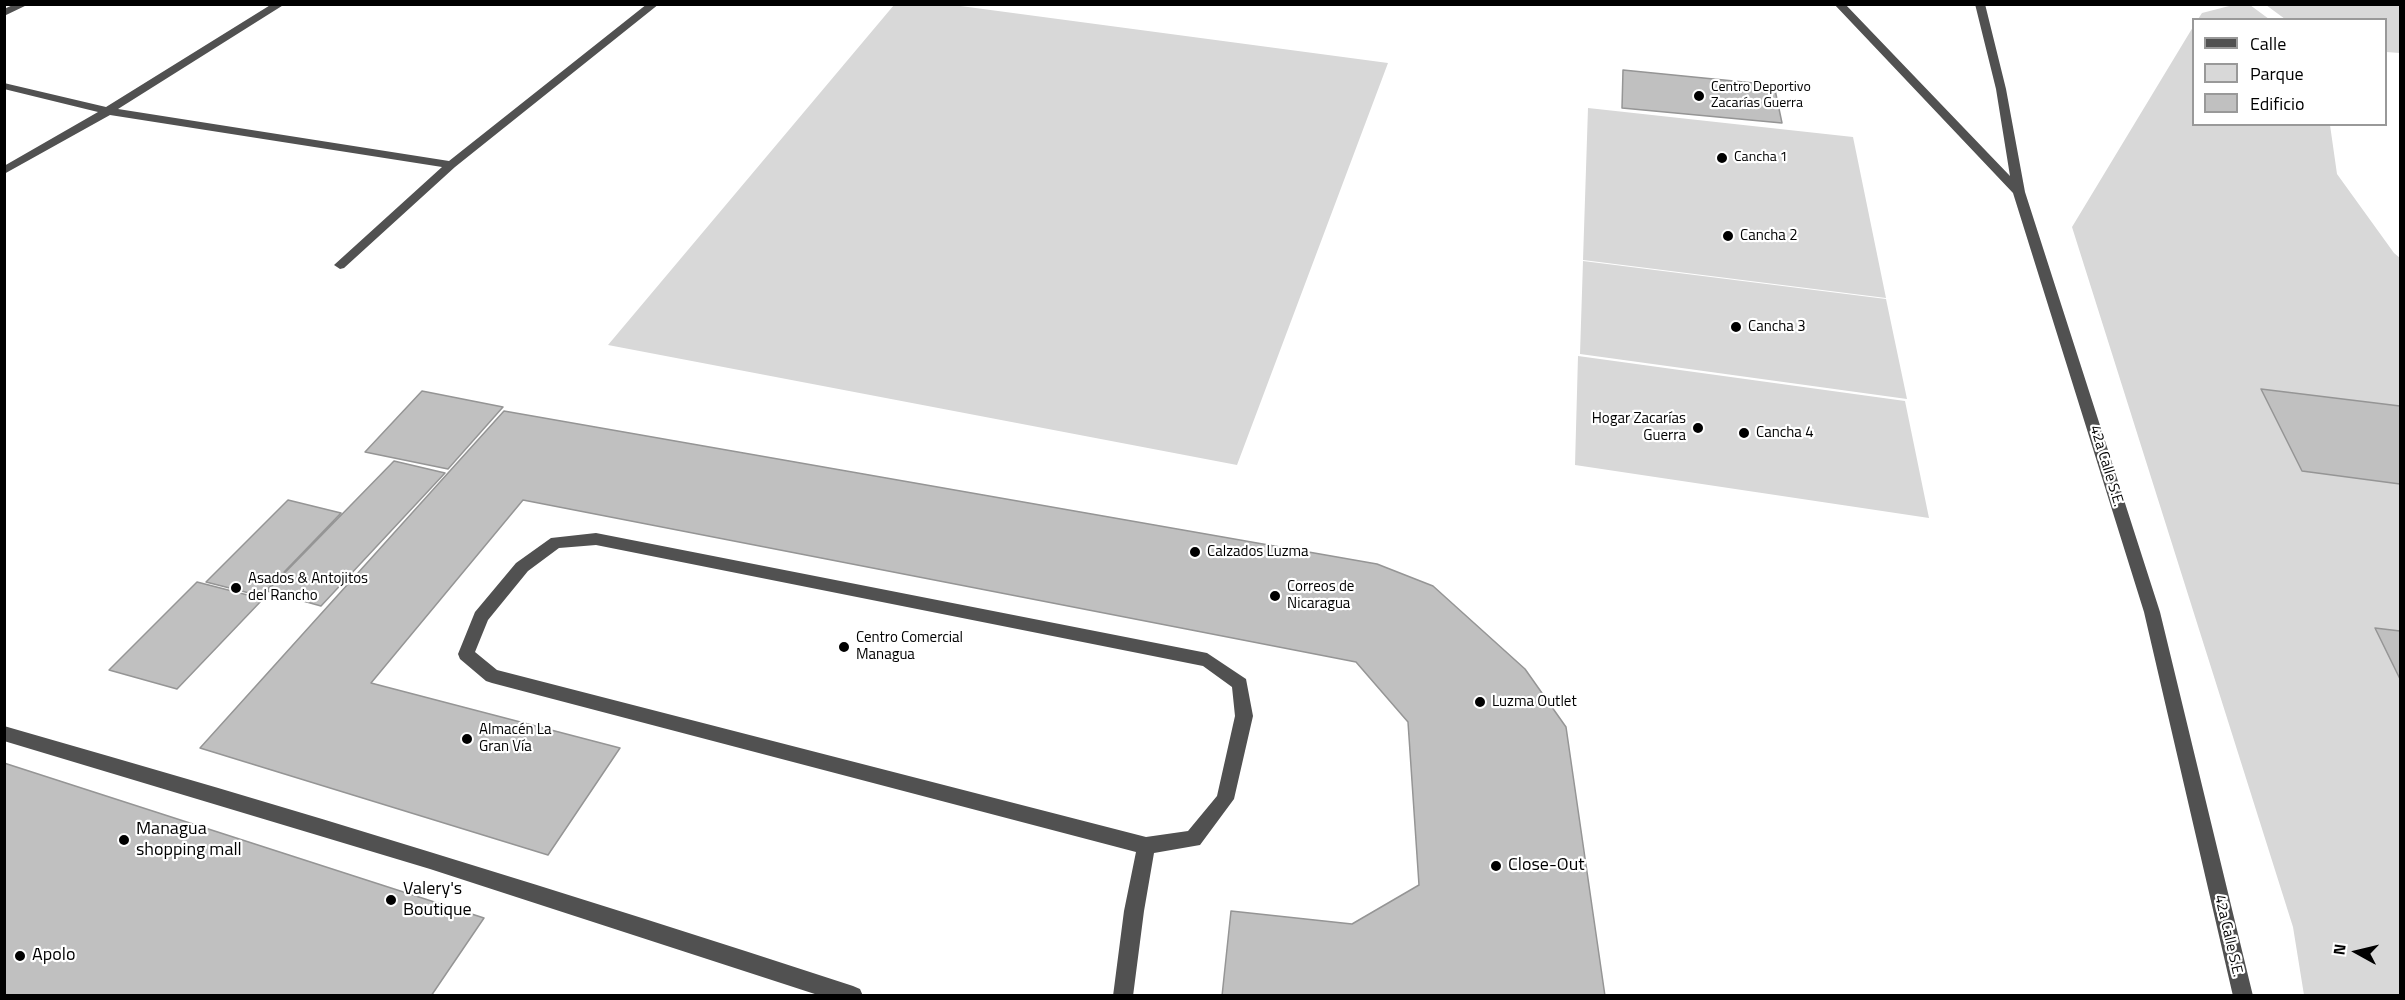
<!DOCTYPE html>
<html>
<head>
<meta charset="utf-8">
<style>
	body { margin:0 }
	#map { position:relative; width:2405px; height:1000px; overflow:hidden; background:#fff; font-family:"Titillium Web",sans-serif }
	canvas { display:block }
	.frame { position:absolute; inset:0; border:6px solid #000; pointer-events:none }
	.legend { position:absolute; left:2192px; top:18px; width:195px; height:108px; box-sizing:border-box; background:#fff; border:2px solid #999; margin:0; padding:8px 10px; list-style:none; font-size:18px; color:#000 }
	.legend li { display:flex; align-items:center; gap:12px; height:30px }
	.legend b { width:30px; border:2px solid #999 }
	.north { position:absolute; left:2327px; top:922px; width:60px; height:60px; -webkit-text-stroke:4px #fff; paint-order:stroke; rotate:278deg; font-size:16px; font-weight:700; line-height:24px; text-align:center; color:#000 }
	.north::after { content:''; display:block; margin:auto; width:21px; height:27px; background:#000; clip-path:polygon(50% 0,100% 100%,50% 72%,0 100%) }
</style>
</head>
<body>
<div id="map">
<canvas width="2405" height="1000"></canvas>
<div class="frame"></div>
<ul class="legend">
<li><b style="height:8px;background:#515151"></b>Calle</li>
<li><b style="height:16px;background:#d8d8d8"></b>Parque</li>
<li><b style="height:16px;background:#c0c0c0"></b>Edificio</li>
</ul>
<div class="north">N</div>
</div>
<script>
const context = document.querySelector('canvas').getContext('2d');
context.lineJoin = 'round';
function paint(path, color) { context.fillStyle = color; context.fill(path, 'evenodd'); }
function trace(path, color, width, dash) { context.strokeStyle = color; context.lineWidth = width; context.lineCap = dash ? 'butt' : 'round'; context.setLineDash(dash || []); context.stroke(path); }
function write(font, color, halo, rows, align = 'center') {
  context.font = font + ' "Titillium Web",sans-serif'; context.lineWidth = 4.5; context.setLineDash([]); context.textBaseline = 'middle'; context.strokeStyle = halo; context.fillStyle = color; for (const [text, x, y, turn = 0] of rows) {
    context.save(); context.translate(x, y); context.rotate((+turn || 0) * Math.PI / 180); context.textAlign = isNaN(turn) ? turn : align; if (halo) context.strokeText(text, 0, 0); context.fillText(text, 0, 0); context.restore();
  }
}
const green = new Path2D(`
	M2237 4 2250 5 2269 19H2198L2202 13Z
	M894 5H953L1388 63 1237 465 608 345Z
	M2266 5H2400V53L2386 52V20L2285 19Z
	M2193 27 2194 124 2330 125 2337 174 2394 253 2400 258V995H2304L2293 927 2072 227Z
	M1588 108 1853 137 1886 298 1583 260Z
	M1583 261 1886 299 1907 399 1580 354Z
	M1578 356 1905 401 1929 518 1575 465Z`);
const building = new Path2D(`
	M1623 70 1774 85 1782 123 1622 108Z
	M2261 389 2400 406V484L2302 471Z
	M422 391 503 407 448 469 365 452Z
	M504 411 1377 564 1433 586 1525 669 1566 727 1605 996H1222L1231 911 1352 924 1419 885 1408 722 1356 662 523 500 371 683 620 748 548 855 200 748Z
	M394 461 445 473 321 606 267 591Z
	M288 500 341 513 261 596 206 582Z
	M197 582 263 599 177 689 109 670Z
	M2375 628 2400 631V679Z
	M4 763 484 918 431 996H4Z`);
const minor = new Path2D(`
	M15 4H29L4 16V9Z
	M272 4H285L118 109 449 161 647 4H659L455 167 344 268 340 269 334 265 442 167 110 115 4 174V166L98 112 4 89V83L106 107Z
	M1834 4H1845L2010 176 1996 89 1975 4H1985L2006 89 2025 192 2160 612 2253 996H2233L2144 612 2013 193Z
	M596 533 1207 653 1246 679 1253 716 1234 799 1200 845 1154 853 1144 911 1133 996H1113L1124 911 1136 852 492 683 486 681 460 659 458 654 475 612 516 563 551 538ZM596 545 1203 666 1232 687 1235 716 1217 796 1188 831 1146 837 497 670 475 652 488 620 528 571 559 548Z
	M4 726C289 807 572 894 853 986L860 989 863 996H821L430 869 4 741Z`);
const markers = [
	[1699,96,6,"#000"],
	[1722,158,6,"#000"],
	[1728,236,6,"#000"],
	[1736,327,6,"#000"],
	[1698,428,6,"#000"],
	[1744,433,6,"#000"],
	[1195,552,6,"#000"],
	[236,588,6,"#000"],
	[1275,596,6,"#000"],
	[844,647,6,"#000"],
	[1480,702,6,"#000"],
	[467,739,6,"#000"],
	[124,840,6,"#000"],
	[1496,866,6,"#000"],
	[391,900,6,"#000"],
	[20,956,6,"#000"]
];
const farPoinames = [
	["Centro Deportivo",1711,88],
	["Zacarías Guerra",1711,104],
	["Cancha 1",1734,158]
];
const poiNames = [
	["Cancha 2",1740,236],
	["Cancha 3",1748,327],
	["Hogar Zacarías",1686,419,"right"],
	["Guerra",1686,436,"right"],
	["Cancha 4",1756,433],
	["Calzados Luzma",1207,552],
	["Asados & Antojitos",248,579],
	["del Rancho",248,596],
	["Correos de",1287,587],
	["Nicaragua",1287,604],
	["Centro Comercial",856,638],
	["Managua",856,655],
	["Luzma Outlet",1492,702],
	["Almacén La",479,730],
	["Gran Vía",479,747]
];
const streetNames = [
	["42a Calle S.E.",2106,466,73],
	["42a Calle S.E.",2228,936,77]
];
const nearPoinames = [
	["Managua",136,830],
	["shopping mall",136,851],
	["Close-Out",1508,866],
	["Valery's",403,890],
	["Boutique",403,911],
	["Apolo",32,956]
];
paint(green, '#d8d8d8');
paint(building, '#c0c0c0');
trace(building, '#959595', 1.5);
paint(minor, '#515151');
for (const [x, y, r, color] of markers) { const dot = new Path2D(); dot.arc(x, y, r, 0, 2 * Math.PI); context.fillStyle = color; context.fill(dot); trace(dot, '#fff', 2); }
write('14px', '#000', '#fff', farPoinames, 'left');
write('15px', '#000', '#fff', poiNames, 'left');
write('15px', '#000', '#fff', streetNames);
write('18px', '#000', '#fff', nearPoinames, 'left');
</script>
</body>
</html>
